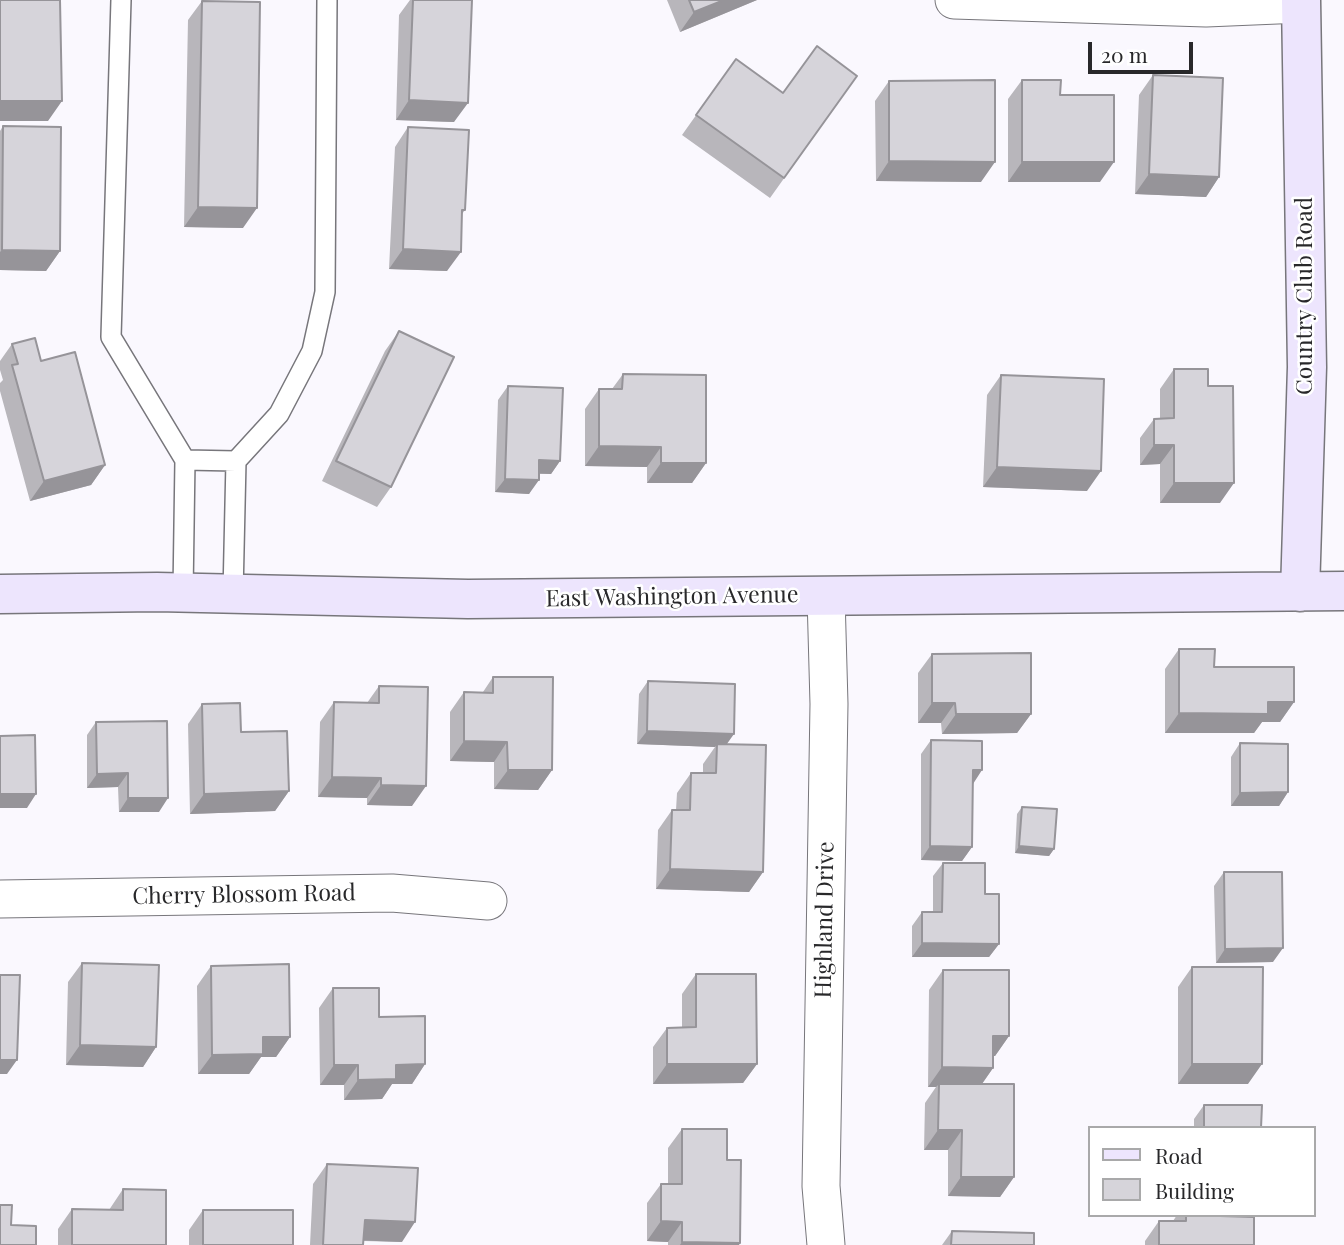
<!DOCTYPE html>
<html>
<head>
<meta charset="utf-8">
<style>
	body { margin:0 }
	#map { position:relative; width:1344px; height:1245px; overflow:hidden; background:#faf8fe; font-family:"Playfair Display",serif }
	canvas { display:block }
	.legend { position:absolute; left:1088px; top:1126px; width:228px; height:91px; box-sizing:border-box; background:#fff; border:2px solid #a9a9aa; margin:0; padding:9px 12px; list-style:none; font-size:21px; color:#28282a }
	.legend li { display:flex; align-items:center; gap:14px; height:35px }
	.legend b { width:35px; border:2px solid #a9a9aa }
	.scale { position:absolute; left:1088px; top:42px; width:105px; height:32px; box-sizing:border-box; border:4px solid #28282a; border-top:0; padding-left:9px; font-size:21px; line-height:24px; white-space:nowrap; color:#28282a; -webkit-text-stroke:5px #fff; paint-order:stroke }
</style>
</head>
<body>
<div id="map">
<canvas width="1344" height="1245"></canvas>
<ul class="legend">
<li><b style="height:9px;background:#ede5fd"></b>Road</li>
<li><b style="height:19px;background:#d6d4da"></b>Building</li>
</ul>
<div class="scale">20 m</div>
</div>
<script>
const context = document.querySelector('canvas').getContext('2d');
context.lineJoin = 'round';
function trace(path, color, width, dash) { context.strokeStyle = color; context.lineWidth = width; context.lineCap = dash ? 'butt' : 'round'; context.setLineDash(dash || []); context.stroke(path); }
function paint(path, color) { context.fillStyle = color; context.fill(path, 'evenodd'); }
function write(font, color, halo, rows, align = 'center') {
  context.font = font + ' "Playfair Display",serif'; context.lineWidth = 5; context.setLineDash([]); context.textBaseline = 'middle'; context.strokeStyle = halo; context.fillStyle = color; for (const [text, x, y, turn = 0] of rows) {
    context.save(); context.translate(x, y); context.rotate((+turn || 0) * Math.PI / 180); context.textAlign = isNaN(turn) ? turn : align; if (halo) context.strokeText(text, 0, 0); context.fillText(text, 0, 0); context.restore();
  }
}
const lane = new Path2D(`
	M121 0 111 337 185 460 183 592
	M185 460 236 461
	M233 594 236 461 279 414 312 351 325 292 327 0`);
const street = new Path2D(`
	M954 0 1206 8 1301 4
	M0 899 392 893 488 901
	M826 1245 821 1186 829 704 826 596`);
const secondary = new Path2D(`
	M1300 592 1307 367 1301 0
	M0 594 157 592 468 599 1344 591`);
const wall = new Path2D(`
	M410 0H472L454 122 396 120 399 15Z
	M667 0H757L680 32Z
	M202 1 243 228 184 227 188 20Z
	M736 59 783 93 857 76 770 198 682 135Z
	M1153 75 1219 177 1206 197 1135 194 1139 95Z
	M1022 80 1060 95 1100 182H1008V99Z
	M889 81 981 182 876 181 875 101Z
	M3 126 60 251 46 271 0 270V131Z
	M408 127 465 210 462 214 447 271 389 269 395 147Z
	M399 331 391 487 377 507 322 481 385 351Z
	M12 344 41 361 105 465 91 485 30 501 0 391V383L3 380 0 370V361Z
	M1174 369 1208 386 1220 503H1160V464L1140 465V438L1154 419H1160V389Z
	M623 374 706 463 692 483H647V467L585 466V409L599 389H612Z
	M1001 375 1087 491 983 487 987 395Z
	M508 386 560 461 551 474H539L529 494 495 492 498 400Z
	M1179 649 1214 667 1294 702 1280 722H1262L1254 733H1165V669Z
	M932 654 1031 714 1017 733 942 734 941 723H918V673Z
	M493 677 552 770 538 790 494 789V762L450 761V712L464 692H483Z
	M648 681 726 744 763 872 749 892 656 889 658 830 672 810H676L677 793 691 773H703V764L715 747 637 744 639 694Z
	M379 686 412 806 367 805V798L318 797 320 722 334 702 367 703Z
	M202 704 289 791 275 811 190 814 188 724Z
	M96 722 159 812H119L118 787 87 788V735Z
	M931 740 972 784V847L962 861 921 860V754Z
	M1240 743 1288 792 1279 806H1231V757Z
	M1022 807 1054 849 1049 856 1015 853 1017 814Z
	M943 863 985 894 999 944 989 957H912V926L922 912H933V876Z
	M1224 872 1273 962 1216 963 1214 886Z
	M82 963 156 1047 143 1067 66 1065 68 982Z
	M211 966 290 1037 276 1057H261L249 1074H198L197 986Z
	M1192 967 1248 1084H1178V987Z
	M943 970 1009 1036 995 1056H993V1068L982 1084 1014 1177 1000 1197 948 1196V1150H924L925 1103 936 1087H928L929 990Z
	M696 974 757 1064 743 1083 653 1084V1047L667 1028H682V994Z
	M333 988 379 1017 425 1064 412 1084H392L382 1099 344 1100V1085H320L319 1008Z
	M1204 1105 1261 1128H1194V1119Z
	M682 1129 727 1160 739 1245H668V1242L647 1241V1203L661 1184H668V1148Z
	M327 1164 402 1242 364 1241 363 1245H310L313 1184Z
	M123 1189 166 1245H58V1229L72 1209 109 1210Z
	M203 1210 293 1245H189V1230Z
	M1177 1215H1225V1217L1254 1245H1145V1241L1159 1221H1173Z
	M952 1231 1034 1245H942Z`);
const shadedWall = new Path2D(`
	M724 0H757L680 32 694 12Z
	M409 100 468 103 454 122 396 120Z
	M0 101H62L48 121H0Z
	M889 161 995 162 981 182 876 181Z
	M1022 162H1114L1100 182H1008Z
	M1149 174 1219 177 1206 197 1135 194Z
	M198 207 257 208 243 228 184 227Z
	M403 249 461 252 447 271 389 269Z
	M2 250 60 251 46 271 0 270V252Z
	M1154 445H1174L1160 464 1140 465Z
	M599 446 661 447 647 467 585 466Z
	M539 460 560 461 551 474 529 473Z
	M661 463H706L692 483H647Z
	M105 465 91 485 30 501 44 481Z
	M997 467 1101 471 1087 491 983 487Z
	M505 479 539 480 529 494 495 492Z
	M1174 483H1234L1220 503H1160Z
	M1268 702H1294L1280 722H1262L1254 733H1165L1179 713Z
	M932 703H955L941 723H918Z
	M956 714H1031L1017 733 942 734Z
	M647 731 734 734 724 748 717 744 715 747 637 744Z
	M464 741 507 742 494 762 450 761Z
	M508 770H552L538 790 494 789Z
	M973 770H982L973 784Z
	M128 773 118 787 87 788 97 774Z
	M332 777 381 778 367 798 318 797Z
	M381 785 426 786 412 806 367 805Z
	M289 791 275 811 190 814 204 794Z
	M1288 792 1279 806H1231L1240 793Z
	M0 794H36L27 808H0Z
	M128 798H168L159 812H119Z
	M930 846 972 847 962 861 921 860Z
	M1019 846 1054 849 1049 856 1015 853Z
	M670 869 763 872 749 892 656 889Z
	M922 943 999 944 989 957H912Z
	M1283 948 1273 962 1216 963 1225 949Z
	M993 1036H1009L995 1056H979Z
	M263 1037H290L276 1057H261L249 1074H198L212 1055Z
	M80 1045 156 1047 143 1067 66 1065Z
	M0 1060H17L7 1074H0Z
	M425 1064 412 1084H392L382 1099 344 1100 358 1080 396 1065Z
	M667 1064H757L743 1083 653 1084Z
	M1192 1064H1262L1248 1084H1178Z
	M334 1065H358L344 1085H320Z
	M942 1067 993 1068 979 1088 939 1084 936 1087H928Z
	M938 1130H962L948 1150H924Z
	M961 1177H1014L1000 1197 948 1196Z
	M365 1220 415 1222 402 1242 351 1240Z
	M661 1221 682 1222 668 1242 647 1241Z
	M682 1242 740 1243 739 1245H680Z`);
const building = new Path2D(`
	M0 0H60L62 101H0Z
	M413 0H472L468 103 409 100Z
	M689 0H724L694 12Z
	M202 1 260 2 257 208 198 207Z
	M817 46 857 76 784 178 696 115 736 59 783 93Z
	M1153 75 1223 78 1219 177 1149 174Z
	M995 80V162L889 161V81Z
	M1022 80H1061L1060 95H1114V162H1022Z
	M3 126 61 127 60 251 2 250Z
	M408 127 469 130 465 210H462L461 252 403 249Z
	M399 331 454 357 391 487 336 461Z
	M35 338 41 361 75 352 105 465 44 481 12 365 18 364 12 344Z
	M1174 369H1208V386H1233L1234 483H1174V445H1154V419L1174 418Z
	M623 374 706 375V463H661V447L599 446V389H622Z
	M1001 375 1104 379 1101 471 997 467Z
	M508 386 563 388 560 461 539 460V480L505 479Z
	M1179 649H1215L1214 667H1294V702H1268V714L1179 713Z
	M1031 653V714H956L955 703H932V654Z
	M493 677H553L552 770H508L507 742 464 741V692L493 693Z
	M648 681 735 684 734 734 647 731Z
	M379 686 428 687 426 786 381 785V778L332 777 334 702 379 703Z
	M240 703 241 732 287 731 289 791 204 794 202 704Z
	M167 721 168 798H128V773L97 774 96 722Z
	M35 735 36 794H0V736Z
	M931 740 982 741V770H973L972 847 930 846Z
	M1240 743 1288 744V792L1240 793Z
	M717 744 766 745 763 872 670 869 672 810H690L691 773H716Z
	M1022 807 1057 809 1054 849 1019 846Z
	M943 863H985V894H999V944L922 943V912H942Z
	M1224 872H1282L1283 948 1225 949Z
	M82 963 159 965 156 1047 80 1045Z
	M289 964 290 1037H263V1054L212 1055 211 966Z
	M1192 967H1263L1262 1064H1192Z
	M943 970H1009V1036H993V1068L942 1067Z
	M696 974H756L757 1064H667V1028L696 1027Z
	M0 975H20L17 1060H0Z
	M333 988H379V1017L425 1016V1064L396 1065V1079L358 1080V1065H334Z
	M939 1084H1014V1177H961L962 1130H938Z
	M1204 1105H1262L1261 1128H1204Z
	M682 1129H727V1160H741L740 1243 682 1242V1222L661 1221V1184H682Z
	M327 1164 418 1168 415 1222 365 1220 363 1245H323Z
	M123 1189 166 1190V1245H72V1209L123 1210Z
	M0 1205H12L11 1225 36 1226V1245H0Z
	M203 1210H293V1245H203Z
	M1186 1215 1254 1217V1245H1159V1221H1186Z
	M952 1231 1034 1233V1245H951Z`);
const streetNames = [
	["Country Club Road",1305,296,-90],
	["East Washington Avenue",672,597,-1],
	["Cherry Blossom Road",244,895,-1],
	["Highland Drive",825,920,-89]
];
trace(lane, '#77767b', 22);
trace(street, '#77767b', 39);
trace(secondary, '#77767b', 41);
trace(lane, '#fff', 19);
trace(street, '#fff', 37);
trace(secondary, '#ede5fd', 38);
paint(wall, '#b8b6bb');
paint(shadedWall, '#969499');
paint(building, '#d6d4da');
trace(building, '#969499', 2);
write('23px', '#28282a', '#fff', streetNames);
</script>
</body>
</html>
